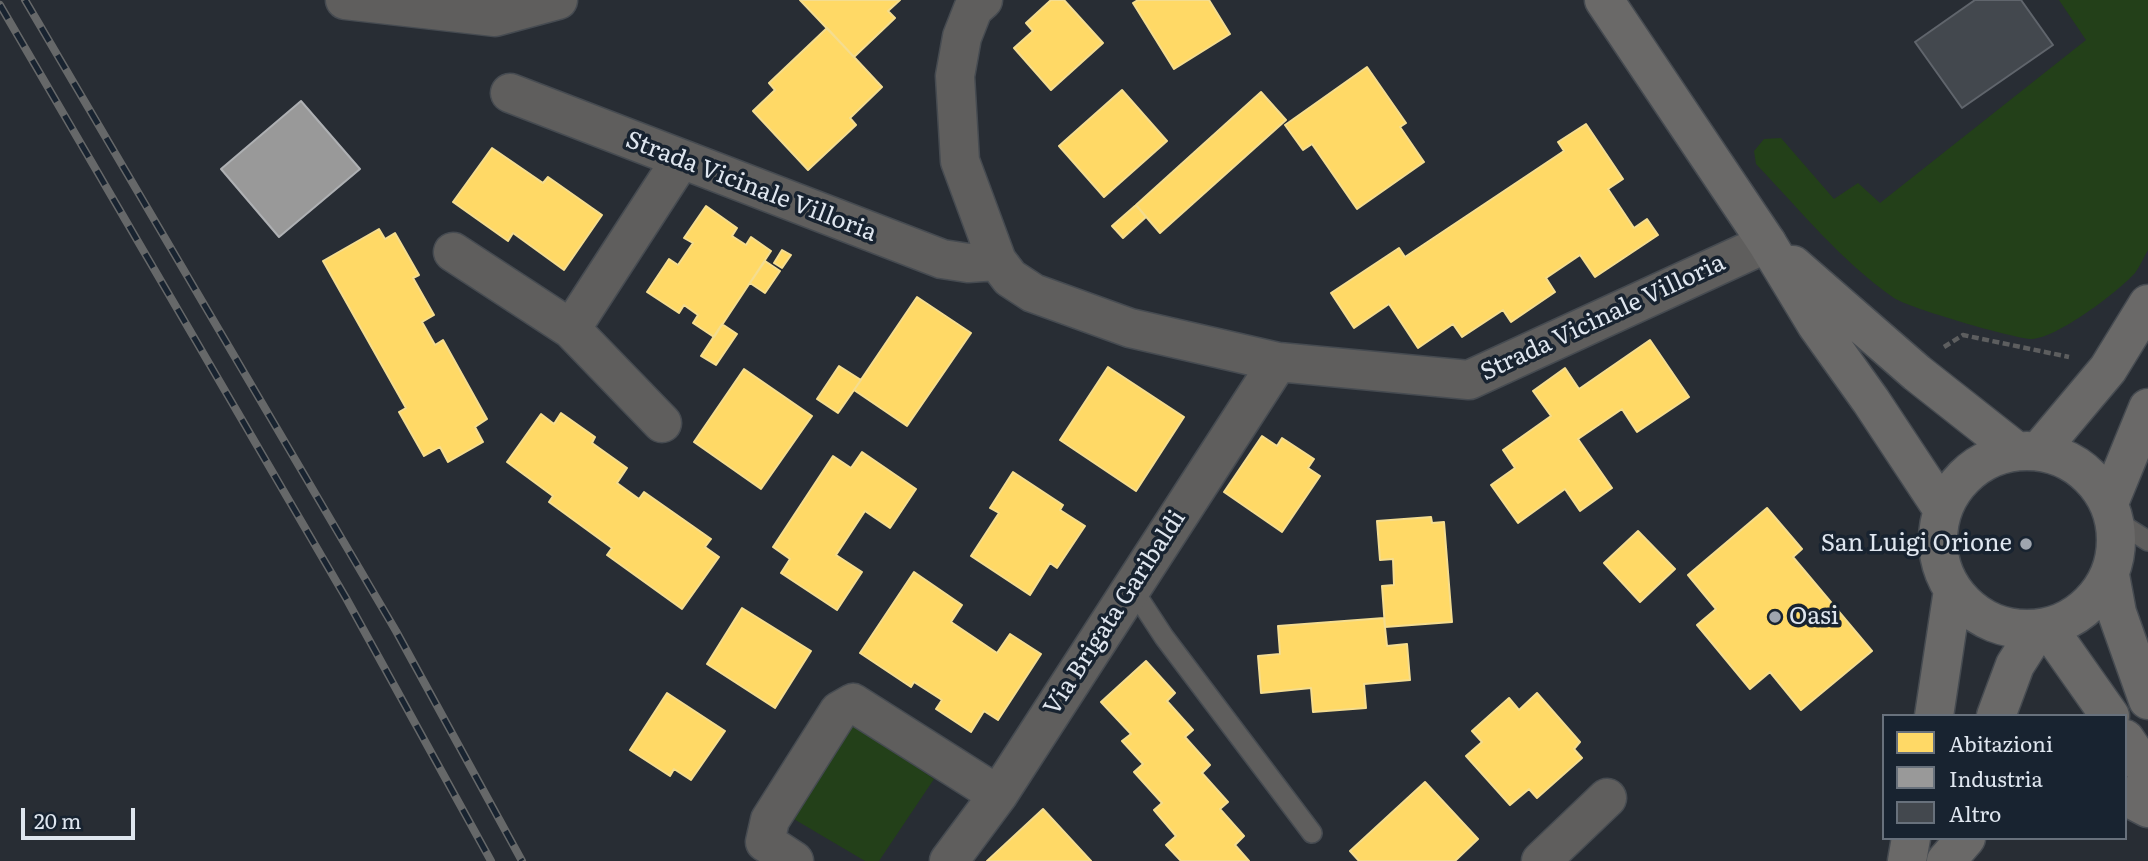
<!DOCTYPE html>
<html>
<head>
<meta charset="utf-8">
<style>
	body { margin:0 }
	#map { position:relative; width:2148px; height:861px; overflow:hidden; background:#282d34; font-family:Literata,serif }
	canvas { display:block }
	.legend { position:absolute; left:1882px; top:714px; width:245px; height:126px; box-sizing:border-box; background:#182330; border:2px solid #68717c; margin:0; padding:9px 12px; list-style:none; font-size:21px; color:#dfe6ef }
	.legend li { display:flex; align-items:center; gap:14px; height:35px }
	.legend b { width:35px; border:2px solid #68717c }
	.scale { position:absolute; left:21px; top:808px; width:114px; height:32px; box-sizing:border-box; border:4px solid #dfe6ef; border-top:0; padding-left:9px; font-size:21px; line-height:24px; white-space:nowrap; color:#dfe6ef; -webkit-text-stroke:5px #182330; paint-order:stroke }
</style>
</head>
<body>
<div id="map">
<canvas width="2148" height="861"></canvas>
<ul class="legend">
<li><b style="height:19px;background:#ffd966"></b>Abitazioni</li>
<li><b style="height:19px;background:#999"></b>Industria</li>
<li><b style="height:19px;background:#43484e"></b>Altro</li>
</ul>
<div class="scale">20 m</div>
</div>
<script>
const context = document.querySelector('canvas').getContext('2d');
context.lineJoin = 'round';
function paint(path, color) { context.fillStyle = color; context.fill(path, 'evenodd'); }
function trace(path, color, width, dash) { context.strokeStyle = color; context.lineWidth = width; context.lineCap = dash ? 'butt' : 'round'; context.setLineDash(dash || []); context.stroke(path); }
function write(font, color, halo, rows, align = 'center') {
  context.font = font + ' Literata,serif'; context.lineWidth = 7; context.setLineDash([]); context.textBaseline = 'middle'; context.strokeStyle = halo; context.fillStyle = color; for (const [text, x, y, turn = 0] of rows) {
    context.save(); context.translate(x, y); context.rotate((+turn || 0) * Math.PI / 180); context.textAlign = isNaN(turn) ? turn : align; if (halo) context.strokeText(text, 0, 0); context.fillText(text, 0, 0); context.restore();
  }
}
const green = new Path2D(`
	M2059 0H2148V250C2144 257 2140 266 2135 273 2118 292 2057 338 2032 339 2015 339 1909 308 1894 298 1842 262 1799 209 1756 164L1754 151 1764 139 1781 138 1834 199 1858 183 1880 203 2086 40Z
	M845 719 934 779 879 861H865L787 815Z`);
const homes = new Path2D(`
	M800 0H900L888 11 895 18 854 57Z
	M1051 0H1064L1103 43 1051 90 1014 48 1033 31 1026 23Z
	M1138 0H1209L1230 34 1174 69 1133 3Z
	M827 28 882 87 850 118 856 125 808 170 753 111 775 90 769 83Z
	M1367 67 1406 123 1400 127 1424 162 1357 209 1312 144 1303 150 1285 125Z
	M1122 90 1167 141 1104 197 1059 146Z
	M1261 92 1286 120 1160 233 1136 205Z
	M1586 124 1623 179 1608 189 1634 228 1647 219 1658 235 1595 277 1580 255 1546 278 1555 292 1511 322 1503 310 1462 337 1453 324 1418 348 1389 304 1354 328 1331 293 1399 248 1405 257 1564 151 1558 142Z
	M492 148 543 183 548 177 602 215 564 270 513 233 508 241 453 202Z
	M1136 205 1146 217 1123 238 1112 226Z
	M706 206 737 228 732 236 746 245 751 237 771 251 714 337 693 323 698 315 684 305 679 313 647 292 669 259 678 265 693 243 684 238Z
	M379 229 385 239 395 233 419 275 413 278 434 315 422 322 435 345 443 340 487 419 475 427 483 442 448 462 440 447 424 456 399 412 406 408 323 261Z
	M782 250 791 255 782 268 774 263Z
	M765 261 780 271 765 293 750 283Z
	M917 297 971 333 907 426 854 390Z
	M722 324 737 334 716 365 701 356Z
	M1650 340 1689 397 1637 432 1622 409 1578 439 1612 488 1580 511 1565 489 1518 523 1491 485 1515 468 1503 450 1551 416 1533 391 1565 368 1579 389Z
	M839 366 861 380 838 413 817 399Z
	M1108 367 1184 417 1136 491 1060 440Z
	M744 369 812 416 761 489 694 442Z
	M561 413 595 437 592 443 627 468 617 483 639 499 644 492 711 539 705 547 719 557 682 609 607 555 612 548 549 502 553 496 507 462 541 414 554 424Z
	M1262 436 1277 446 1282 438 1314 459 1308 468 1320 476 1282 532 1224 492Z
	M862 452 916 489 890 528 865 511 836 555 862 572 837 610 781 573 790 559 773 547 833 456 851 468Z
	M1013 472 1063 505 1060 510 1085 526 1057 568 1050 563 1030 595 971 556 999 513 990 508Z
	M1767 508 1802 549 1793 557 1872 651 1801 710 1770 672 1750 689 1697 625 1716 609 1688 575Z
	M1431 517 1432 523 1444 522 1452 622 1385 627 1382 586 1394 585 1393 559 1380 560 1377 521Z
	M1638 531 1675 569 1640 602 1604 563Z
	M914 572 962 605 951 622 997 653 1010 634 1041 654 998 720 984 711 971 732 936 709 942 700 914 682 911 687 860 653Z
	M742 608 811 651 775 708 707 664Z
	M1384 618 1387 646 1407 644 1410 680 1364 684 1366 708 1313 712 1311 688 1261 693 1258 656 1280 654 1278 626Z
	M1146 661 1175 693 1167 701 1193 730 1185 737 1210 765 1202 773 1228 802 1220 809 1244 836 1235 845 1249 861H1181L1166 845 1176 836 1154 810 1162 803 1134 772 1143 764 1122 741 1131 734 1101 702Z
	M667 693 725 731 691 780 674 769 670 776 630 750Z
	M1537 693 1580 742 1574 749 1582 758 1537 798 1529 789 1510 805 1466 756 1482 742 1472 731 1509 698 1519 710Z
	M1425 782 1478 839 1455 861H1359L1350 851Z
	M1043 809 1091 861H987Z`);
const industry = new Path2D(`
	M301 101 360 169 279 237 221 169Z`);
const building = new Path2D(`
	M1975 0H2021L2053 45 1962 108 1915 42Z`);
const path = new Path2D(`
	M1944 347 1963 335 2069 357`);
const lane = new Path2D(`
	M2115 520 2148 541
	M1132 588 1164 637 1312 833`);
const street = new Path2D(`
	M345 0 495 17 558 0
	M983 0 973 9 962 37 955 76 960 161 997 261 1010 278 1033 293 1130 328 1278 362 1469 380 1767 243
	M510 93 942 259 968 263 997 261
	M453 252 571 329
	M662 423 571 329 680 161
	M794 861 765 842 770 820 839 711 853 703 998 795
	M949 861 998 795 1278 362
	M1541 861 1607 798`);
const secondary = new Path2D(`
	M1604 0 1767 243 1816 324 1871 401 1943 510
	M1793 265 1917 373 2016 451
	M1938 540a89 89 0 1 1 178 0a89 89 0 1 1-178 0Z
	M2039 451 2108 369 2148 304
	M2109 503 2148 408
	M2110 575 2117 613 2148 700
	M2048 628 2110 716
	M1934 716 1953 590
	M1996 716 2015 665 2038 629
	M2125 739 2148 773
	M2125 796 2148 808
	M1907 861 1911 838
	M1946 861 1966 838`);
const rail = new Path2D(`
	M25 0 396 631 522 861
	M0 5 346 598 491 861`);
const markers = [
	[2026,544,7,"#9fa5ae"],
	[1775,617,7,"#9fa5ae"]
];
const streetNames = [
	["Strada Vicinale Villoria",751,187,21],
	["Strada Vicinale Villoria",1603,318,-25],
	["Via Brigata Garibaldi",1115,613,-57]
];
const poiNames = [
	["San Luigi Orione",2012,544],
	["Oasi",1789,617,"left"]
];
paint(green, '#234019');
paint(homes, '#ffd966');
trace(homes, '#f5dd8f', 2);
paint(industry, '#999');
trace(industry, '#aeb0b3', 2);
paint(building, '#43484e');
trace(building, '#60656c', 2);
trace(lane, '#464b51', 22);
trace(street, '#464b51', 41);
trace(secondary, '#464b51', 41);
trace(path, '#5d5e5f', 4.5, [7, 3.5]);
trace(lane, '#5f5e5d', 19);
trace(street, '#5f5e5d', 38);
trace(secondary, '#6a6968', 38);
trace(rail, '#666869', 8);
trace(rail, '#182330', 5, [16]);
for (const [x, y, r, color] of markers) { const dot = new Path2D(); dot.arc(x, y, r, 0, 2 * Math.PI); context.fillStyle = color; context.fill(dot); trace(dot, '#182330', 2.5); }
write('24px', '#dfe6ef', '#182330', streetNames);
write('24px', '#dfe6ef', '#182330', poiNames, 'right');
</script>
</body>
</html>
